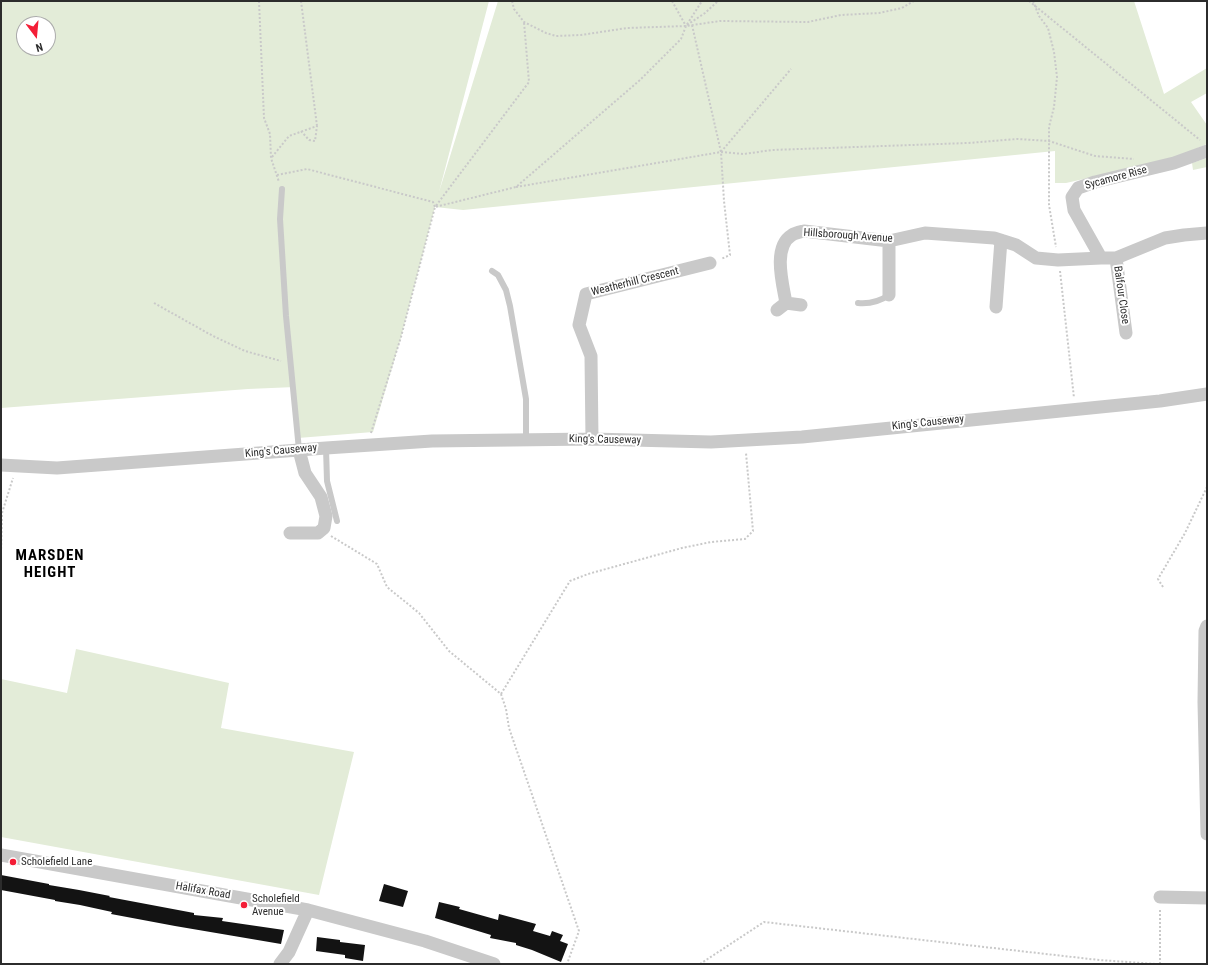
<!DOCTYPE html>
<html>
<head>
<meta charset="utf-8">
<style>
	body { margin:0 }
	#map { position:relative; width:1208px; height:965px; overflow:hidden; background:#fff; font-family:"Roboto Condensed",sans-serif }
	canvas { display:block }
	.frame { position:absolute; inset:0; border:2px solid #2c2c2c; pointer-events:none }
	.north { position:absolute; left:16px; top:16px; width:40px; height:40px; box-sizing:border-box; background:#fff; border:1px solid #ababab; border-radius:50%; rotate:164deg; font-size:11px; font-weight:700; line-height:16px; text-align:center; color:#2c2c2c }
	.north::after { content:''; display:block; margin:auto; width:14px; height:18px; background:#f41e37; clip-path:polygon(50% 0,100% 100%,50% 72%,0 100%) }
</style>
</head>
<body>
<div id="map">
<canvas width="1208" height="965"></canvas>
<div class="frame"></div>
<div class="north">N</div>
</div>
<script>
const context = document.querySelector('canvas').getContext('2d');
context.lineJoin = 'round';
function paint(path, color) { context.fillStyle = color; context.fill(path, 'evenodd'); }
function trace(path, color, width, dash) { context.strokeStyle = color; context.lineWidth = width; context.lineCap = dash ? 'butt' : 'round'; context.setLineDash(dash || []); context.stroke(path); }
function write(font, color, halo, rows, align = 'center') {
  context.font = font + ' "Roboto Condensed",sans-serif'; context.lineWidth = 4; context.setLineDash([]); context.textBaseline = 'middle'; context.strokeStyle = halo; context.fillStyle = color; for (const [text, x, y, turn = 0] of rows) {
    context.save(); context.translate(x, y); context.rotate((+turn || 0) * Math.PI / 180); context.textAlign = isNaN(turn) ? turn : align; if (halo) context.strokeText(text, 0, 0); context.fillText(text, 0, 0); context.restore();
  }
}
const green = new Path2D(`
	M1 1H489L439 192 498 1H1134L1164 94 1207 68V93L1191 102 1207 125V144L1172 159 1066 183H1055V151L463 210 435 207 400 341 373 432 298 438 295 387 248 389 1 408ZM24 24H48V48H24Z
	M1207 158V167L1193 170 1192 163Z
	M76 649 229 683 221 728 354 752 319 895 1 837V679L67 693Z`);
const building = new Path2D(`
	M1 875 49 884V885L79 890 110 896 109 897 194 913V915L223 918 222 921 284 930 281 944 175 926 111 914 112 912 80 905 55 901V900L1 890Z
	M384 884 408 891 403 907 379 901Z
	M439 902 460 907 459 909 498 920 499 914 536 924 533 931 550 936 552 931 563 935 560 941 568 944 561 962 532 950 516 945V943L490 938 491 935 435 918Z
	M317 937 340 940V942L365 945 363 961 345 958V955L316 951Z`);
const path = new Path2D(`
	M259 1 264 118 270 134 271 158 279 182
	M301 1 317 126
	M512 1 514 9 524 22 546 33 556 36 581 35 627 28 686 26 720 21 808 22 841 15 879 13 902 8 914 1
	M672 1 686 26
	M1029 1 1200 140
	M1033 1 1039 16 1048 28 1054 52 1057 77 1054 107 1049 127V205L1056 247
	M687 25 705 13 718 1
	M692 25 721 152 724 201 730 255 721 259
	M721 152 791 69
	M272 157 289 136 317 126 315 141 309 140 301 131
	M277 175 307 169 433 202 435 207 529 82 524 22
	M516 187 721 152 744 154 772 150 968 143 1017 139 1049 141 1095 156 1134 159
	M1060 271 1074 398
	M154 303 213 336 245 351 281 361
	M371 433 401 337 435 207 516 187 640 80 681 39 686 26 702 1
	M331 536 377 564 387 587 419 613 449 651 501 694 506 709 509 728 579 931 567 964
	M1 553 2 513 13 478
	M1163 587 1158 579 1185 533 1207 487
	M501 694 570 581 588 574 682 548 711 542 745 539 753 531 746 453
	M700 964 764 922 1099 960 1156 964
	M1160 964V908
	M1180 964H1207`);
const service = new Path2D(`
	M282 189 280 219 286 316 299 450
	M492 271 498 275 506 290 510 306 526 399V440
	M858 303C870 304 879 302 889 295
	M326 448 327 481 337 521`);
const minor = new Path2D(`
	M889 241V295
	M1101 258 1074 210 1072 197 1078 188 1095 182 1174 163 1207 151
	M1116 258 1126 333
	M786 303C783 285 772 247 792 235 795 233 800 232 804 231L889 241 925 233 994 238 1016 245 1036 258 1058 260 1101 258H1116L1165 238 1184 235 1207 233
	M996 307 1001 240
	M777 310 786 303 801 305
	M592 439 591 356 579 325 586 294 710 263
	M1 465 57 468 326 448 432 441 592 439 711 442 802 437 1160 401 1207 394
	M290 533H318L324 528 326 516 321 497 305 473 299 450
	M1207 626 1205 631 1204 702 1207 834
	M1 855 308 910 425 941 494 964
	M1160 897 1207 898
	M280 964 289 952 308 910`);
const markers = [
	[13,862,4,"#f41e37"],
	[244,905,4,"#f41e37"]
];
const streetNames = [
	["Sycamore Rise",1116,178,-15],
	["Hillsborough Avenue",848,236,4],
	["Weatherhill Crescent",635,282,-14],
	["Balfour Close",1121,295,82],
	["King's Causeway",928,423,-6],
	["King's Causeway",605,440,1],
	["King's Causeway",281,451,-5],
	["Halifax Road",203,891,10]
];
const poiNames = [
	["Scholefield Lane",21,862],
	["Scholefield",252,899],
	["Avenue",252,912]
];
const districtNames = [
	["MARSDEN",50,556],
	["HEIGHT",50,573]
];
paint(green, '#e3ecd8');
paint(building, '#131313');
trace(path, '#c9c9c9', 2, [2, 2]);
trace(service, '#c9c9c9', 6);
trace(minor, '#c9c9c9', 13);
for (const [x, y, r, color] of markers) { const dot = new Path2D(); dot.arc(x, y, r, 0, 2 * Math.PI); context.fillStyle = color; context.fill(dot); trace(dot, '#fff', 1.5); }
write('11px', '#2c2c2c', '#fff', streetNames);
write('11px', '#2c2c2c', '#fff', poiNames, 'left');
context.letterSpacing = '1px';
write('bold 15px', '#000', '#fff', districtNames);
context.letterSpacing = '0px';
</script>
</body>
</html>
